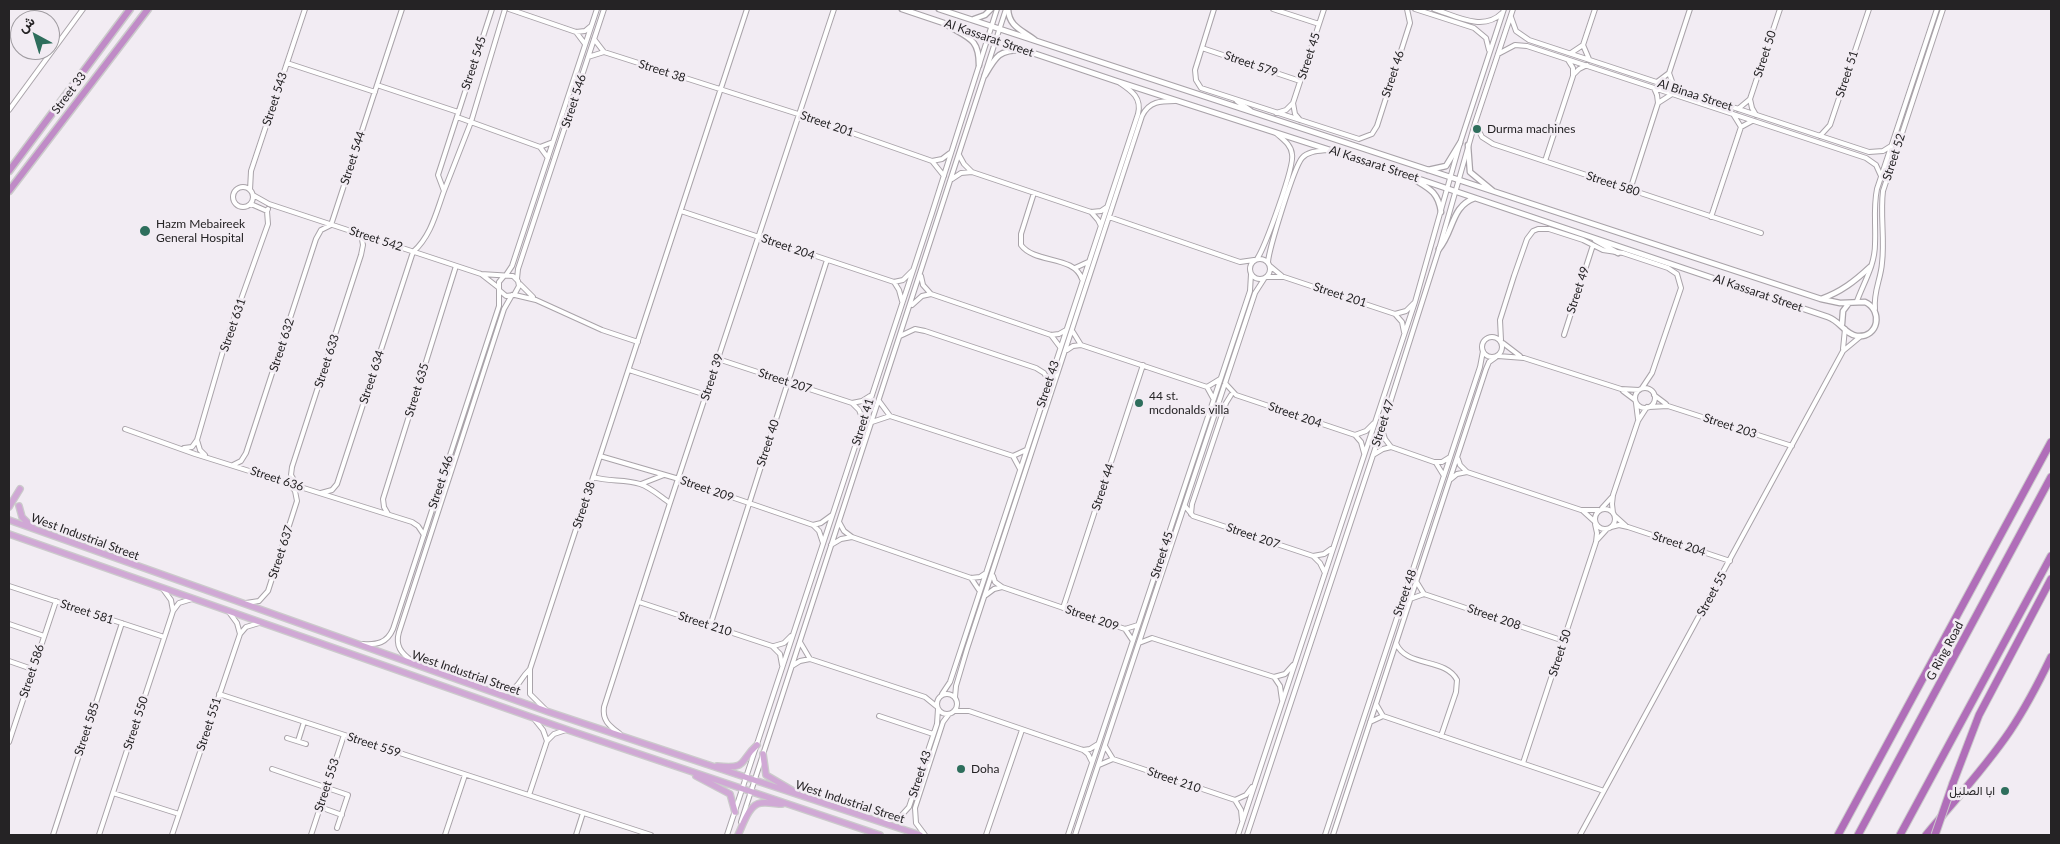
<!DOCTYPE html>
<html>
<head>
<meta charset="utf-8">
<style>
	body { margin:0 }
	#map { position:relative; width:2060px; height:844px; overflow:hidden; background:#f2ecf3; font-family:Lato,Vazirmatn,sans-serif }
	canvas { display:block }
	.frame { position:absolute; inset:0; border:10px solid #252325; pointer-events:none }
	.north { position:absolute; left:10px; top:10px; width:50px; height:50px; box-sizing:border-box; background:#f2ecf3; border:1px solid #a09ca1; border-radius:50%; rotate:321deg; font-size:14px; font-weight:700; line-height:20px; text-align:center; color:#252325 }
	.north::after { content:''; display:block; margin:auto; width:18px; height:22px; background:#2e6e5c; clip-path:polygon(50% 0,100% 100%,50% 72%,0 100%) }
</style>
</head>
<body>
<div id="map">
<canvas width="2060" height="844"></canvas>
<div class="frame"></div>
<div class="north">ش</div>
</div>
<script>
const context = document.querySelector('canvas').getContext('2d');
context.lineJoin = 'round';
function trace(path, color, width, dash) { context.strokeStyle = color; context.lineWidth = width; context.lineCap = dash ? 'butt' : 'round'; context.setLineDash(dash || []); context.stroke(path); }
function write(font, color, halo, rows, align = 'center') {
  context.font = font + ' Lato,Vazirmatn,sans-serif'; context.lineWidth = 5; context.setLineDash([]); context.textBaseline = 'middle'; context.strokeStyle = halo; context.fillStyle = color; for (const [text, x, y, turn = 0] of rows) {
    context.save(); context.translate(x, y); context.rotate((+turn || 0) * Math.PI / 180); context.textAlign = isNaN(turn) ? turn : align; if (halo) context.strokeText(text, 0, 0); context.fillText(text, 0, 0); context.restore();
  }
}
const minor = new Path2D(`
	M509 9 576 32 585 31 591 26
	M1214 9 1195 70 1196 80 1201 88 1359 139 1372 134 1377 126 1410 23 1407 9
	M1273 9 1319 24
	M1415 9 1474 28 1486 38 1489 50
	M1434 9C1456 16 1483 32 1502 13
	M1511 17 1516 31 1529 40 1869 152 1883 151 1891 146
	M576 32 585 44
	M594 39 604 52
	M1583 45 1589 59
	M1202 48 1300 81
	M1571 53 1583 45 1595 9
	M1498 54 1515 45 1527 46 1866 158 1876 165 1881 176
	M588 57 604 52 798 114 932 161 944 176
	M287 63 375 92
	M1669 73 1674 87
	M1574 74 1579 69 1587 65
	M1657 82 1669 73 1690 9
	M377 85 458 112
	M1750 99 1752 108 1756 115
	M1658 103 1672 94
	M1738 109 1750 99 1780 9
	M9 110 83 9
	M1276 113 1286 110 1293 103
	M1733 114 1741 127
	M457 117 540 147 548 158
	M1300 120 1295 114 1293 103 1324 9
	M1475 123 1482 137 1493 144 1761 233
	M1820 136 1830 125 1869 9
	M540 147 553 142
	M959 155 964 164 972 172
	M932 161 942 159 950 153
	M1545 161 1573 76V68L1568 60
	M952 179 961 173 972 172 1091 212 1101 211 1107 207
	M233 197a10 10 0 1 1 20 0a10 10 0 1 1-20 0Z
	M250 190 251 171 305 9
	M1630 190 1658 103 1657 95 1654 88
	M444 191 471 122 505 9
	M1034 193 1021 234V245C1035 264 1074 255 1082 279
	M253 195 269 204 481 274 513 276 518 281 519 286 514 295 506 296 499 290V282L504 276
	M251 204 267 211 268 209
	M681 211 894 282 903 280 913 270
	M1091 212 1098 220 1101 226
	M1109 217 1240 262 1254 260
	M1711 217 1741 127 1752 121
	M1250 269a10 10 0 1 1 20 0a10 10 0 1 1-20 0Z
	M1257 259C1265 247 1295 166 1292 154 1291 144 1282 139 1276 133
	M1268 262C1269 249 1294 167 1302 158 1308 151 1319 151 1328 150
	M1270 266 1282 276
	M1075 268 1088 262
	M481 274 499 288
	M506 275 512 266 597 9
	M921 276 923 285 931 294 1051 335 1059 334 1066 330
	M1267 277H1284L1395 314 1402 322 1404 332
	M517 279 518 269 604 9
	M894 282 899 290 902 301
	M520 284 533 297
	M515 295 536 300 602 330 638 342
	M1857 301C1864 282 1875 265 1875 244 1876 225 1873 208 1877 189L1937 9
	M912 305 922 296 931 294
	M1875 309C1873 292 1881 279 1882 263 1885 239 1880 215 1883 191L1943 9
	M1395 314 1406 311 1414 303
	M1073 332 1081 345
	M1051 335 1060 347
	M1564 335 1593 245
	M900 336 915 329 925 331 1036 368 1044 373 1049 381
	M1482 347a10 10 0 1 1 20 0a10 10 0 1 1-20 0Z
	M1501 340 1500 320 1514 276 1527 239 1533 231 1538 229H1549L1583 240 1603 250 1623 253 1668 268 1677 274 1681 288 1652 373 1642 388
	M1503 343 1520 356
	M1843 349 1845 329
	M1067 350 1073 346 1081 345 1207 387 1213 398
	M1498 356 1524 358 1621 389 1639 390
	M718 359 852 403 859 410 863 420
	M629 370 706 395
	M1225 383 1236 395 1355 435 1361 442 1364 453
	M1207 387 1220 379
	M1635 398a10 10 0 1 1 20 0a10 10 0 1 1-20 0Z
	M1623 391 1635 400
	M1654 395 1666 404
	M879 401 890 416 1013 456 1020 469
	M852 403 862 401 870 396
	M1636 403 1638 419
	M1649 407 1668 406 1792 446
	M872 422 890 416
	M125 429 195 454 412 522 418 526 424 535
	M1382 430 1385 439 1391 447 1434 462H1442L1450 457
	M1355 435 1366 431 1374 423
	M197 440 200 450 205 455
	M184 448 192 447 197 440 225 344 268 224 267 211
	M1373 455 1383 449 1391 447
	M600 456 679 479 813 525 819 531 823 543
	M1013 456 1026 450
	M1458 459 1460 465 1467 472 1581 510H1599
	M1436 463 1444 476
	M233 465 241 461 246 453 316 239 321 230 331 225 402 9
	M593 477C609 482 624 479 640 484 650 487 661 497 670 503
	M1451 479 1457 474 1467 472
	M641 484 664 475
	M297 485 291 475 292 467 361 255 363 245 361 234
	M321 493 332 490 337 484 413 252C431 236 436 213 444 191L438 175 492 9
	M1185 506 1193 516 1313 556 1320 563 1325 573
	M1602 508 1612 497
	M1595 519a10 10 0 1 1 20 0a10 10 0 1 1-20 0Z
	M1583 511 1594 521
	M1613 513 1612 504 1613 495 1638 421 1647 407
	M388 514 384 507 383 499 456 266
	M1191 514 1192 504 1226 403 1231 395
	M1615 516 1626 526
	M839 522 844 531 852 537 971 578 980 577 986 573
	M813 525 821 523 832 515
	M1611 527 1619 525 1628 527 1730 561
	M1597 540 1607 529
	M831 545 841 539 852 537
	M1313 556 1324 554 1331 549
	M993 576 995 582 1002 587 1125 629 1138 625
	M971 578 979 590
	M1416 581 1424 594 1564 641
	M9 586 164 637
	M163 589 171 600 173 611
	M986 595 994 589 1002 587
	M1410 599 1424 594
	M639 602 772 646 780 654 782 665
	M246 603 259 601 268 591 297 501 295 491 290 484
	M1063 608 1143 365
	M229 612 237 623 240 634
	M9 624 44 636
	M710 626 827 260
	M1125 629 1133 641
	M800 642 810 659
	M1139 643 1152 638 1274 677 1285 674 1293 665
	M1396 643C1406 668 1445 657 1457 680L1456 692 1441 736
	M363 644C377 645 387 643 393 629L499 306V290
	M774 646 784 643 791 636
	M9 661 32 669
	M412 661C401 653 395 646 399 632L504 309 512 295
	M792 666 800 661 810 659 925 697 936 706
	M530 669V694L546 710
	M1274 677 1280 686 1282 700
	M495 691C523 690 514 685 530 669L747 9
	M937 704a10 10 0 1 1 20 0a10 10 0 1 1-20 0Z
	M219 694 651 835
	M942 694 950 682 1138 114C1142 98 1132 91 1120 83
	M955 697 956 686 967 649 1142 116C1149 101 1161 101 1175 101
	M1376 704 1383 716 1604 791
	M954 711H969L1083 750 1090 749 1098 744
	M879 716 933 734
	M535 720 543 730 547 741
	M1370 722 1383 716
	M620 734C610 726 602 721 604 707L670 503 834 9
	M287 738 306 744
	M298 741 304 722
	M9 742 56 601
	M1105 746 1113 759 1235 800 1241 810 1242 820
	M1083 750 1088 754 1092 762
	M1523 763 1596 542 1597 533 1595 524
	M1099 765 1113 759
	M272 769 348 795 337 828
	M113 793 179 814
	M529 795 547 741 554 734 566 730
	M1235 800 1246 795 1252 787
	M320 807 342 815
	M741 822 1006 9
	M884 822 900 817 909 807 937 724 938 709
	M53 835 122 623
	M99 835 173 611 179 603 192 599
	M172 835 240 634 246 627 259 623
	M311 835 344 735
	M445 835 465 775
	M576 835 583 813
	M727 835 932 213 997 9
	M925 835 916 823 915 808 943 722 949 714
	M986 835 1022 730
	M1068 835 1250 291 1251 274
	M1075 835 1255 293 1264 279
	M1238 835 1415 302 1460 143 1504 9
	M1247 835 1382 428 1439 249 1475 123 1513 9
	M1325 835 1480 367 1483 351
	M1333 835 1486 369 1489 362 1496 357
	M1580 835 1843 351 1861 336`);
const tertiary = new Path2D(`
	M902 9 1116 81 1404 174 1828 317C1840 321 1846 335 1857 336 1879 338 1883 310 1865 302L1840 303 1821 299 939 9
	M1008 9C1009 27 1022 30 1035 40
	M974 19 985 15 991 9
	M947 25C968 38 979 38 979 65
	M985 75C996 56 999 50 1022 50
	M1237 101 1251 111
	M1468 145 1470 172 1493 191
	M1428 170 1446 166 1460 143
	M1412 178C1428 188 1438 191 1441 212
	M1595 240 1618 253
	M1439 249C1454 231 1451 206 1475 198
	M1821 299C1841 292 1855 281 1870 267
	M1842 324 1843 311 1849 303`);
const primary = new Path2D(`
	M19 506 22 517 33 528
	M9 507 20 489
	M9 520 549 712 920 835
	M9 534 568 730 880 835
	M763 754 766 775 795 792
	M717 766C749 769 738 762 757 745
	M696 776 730 794 735 812
	M738 835C743 825 749 804 761 803 768 802 776 804 782 804`);
const trunk = new Path2D(`
	M9 171 130 9
	M9 191 148 9`);
const motorway = new Path2D(`
	M1953 783 1979 715 2051 579
	M1838 835 2051 442
	M1858 835 2051 477
	M1900 835 2051 556
	M1926 835C1954 801 1985 768 2010 731 2026 707 2039 682 2051 657`);
const motorwayBridge = new Path2D(`
	M1935 835 1953 783`);
const markers = [
	[1477,129,5,"#2e6e5c"],
	[145,231,6,"#2e6e5c"],
	[1139,403,5,"#2e6e5c"],
	[961,769,5,"#2e6e5c"],
	[2005,791,5,"#2e6e5c"]
];
const streetNames = [
	["Al Kassarat Street",989,38,19],
	["Street 50",1765,54,-72],
	["Street 45",1309,56,-72],
	["Street 545",474,63,-72],
	["Street 579",1251,64,19],
	["Street 38",662,71,18],
	["Street 46",1393,74,-72],
	["Street 51",1847,74,-72],
	["Street 33",69,93,-53],
	["Al Binaa Street",1695,95,18],
	["Street 543",275,99,-72],
	["Street 546",574,101,-72],
	["Street 201",827,124,19],
	["Street 52",1894,157,-72],
	["Street 544",353,158,-72],
	["Al Kassarat Street",1374,164,18],
	["Street 580",1613,184,18],
	["Street 542",376,239,18],
	["Street 204",788,247,19],
	["Street 49",1578,290,-72],
	["Al Kassarat Street",1758,293,19],
	["Street 201",1340,295,18],
	["Street 631",233,325,-71],
	["Street 632",282,345,-72],
	["Street 633",327,361,-72],
	["Street 634",372,377,-72],
	["Street 39",712,377,-72],
	["Street 207",785,381,18],
	["Street 43",1048,384,-72],
	["Street 635",417,390,-73],
	["Street 204",1295,415,19],
	["Street 41",863,422,-73],
	["Street 47",1383,423,-72],
	["Street 203",1730,426,18],
	["Street 40",768,443,-72],
	["Street 636",277,479,18],
	["Street 546",441,482,-72],
	["Street 44",1103,487,-72],
	["Street 209",707,489,19],
	["Street 38",584,505,-72],
	["Street 207",1253,536,19],
	["West Industrial Street",85,537,20],
	["Street 204",1679,544,18],
	["Street 637",281,552,-72],
	["Street 45",1162,555,-72],
	["Street 48",1405,593,-71],
	["Street 55",1712,594,-61],
	["Street 581",87,612,18],
	["Street 208",1494,617,19],
	["Street 209",1092,618,19],
	["Street 210",705,624,18],
	["G Ring Road",1945,651,-62],
	["Street 50",1560,653,-72],
	["Street 586",32,671,-72],
	["West Industrial Street",466,673,19],
	["Street 550",136,723,-72],
	["Street 551",209,724,-72],
	["Street 585",87,729,-72],
	["Street 559",374,745,18],
	["Street 43",920,774,-72],
	["Street 210",1174,780,19],
	["Street 553",327,785,-72],
	["West Industrial Street",850,802,18]
];
const poiNames = [
	["Durma machines",1487,129],
	["Hazm Mebaireek",156,224],
	["General Hospital",156,238],
	["44 st.",1149,396],
	["mcdonalds villa",1149,410],
	["Doha",971,769],
	["ابا الصليل",1995,791,"right"]
];
trace(minor, '#a9a3a9', 6);
trace(tertiary, '#a9a3a9', 7);
trace(primary, '#cbcacb', 8);
trace(trunk, '#cbcacb', 9);
trace(motorway, '#cbcacb', 9);
trace(minor, '#fff', 4);
trace(tertiary, '#fff', 4.5);
trace(primary, '#d0a8d5', 5.5);
trace(trunk, '#c08bc7', 6);
trace(motorway, '#b06eb9', 7);
trace(motorwayBridge, '#cbcacb', 9, []);
trace(motorwayBridge, '#b06eb9', 7);
for (const [x, y, r, color] of markers) { const dot = new Path2D(); dot.arc(x, y, r, 0, 2 * Math.PI); context.fillStyle = color; context.fill(dot); trace(dot, '#f2ecf3', 2); }
write('12px', '#252325', '#f2ecf3', streetNames);
write('12px', '#252325', '#f2ecf3', poiNames, 'left');
</script>
</body>
</html>
